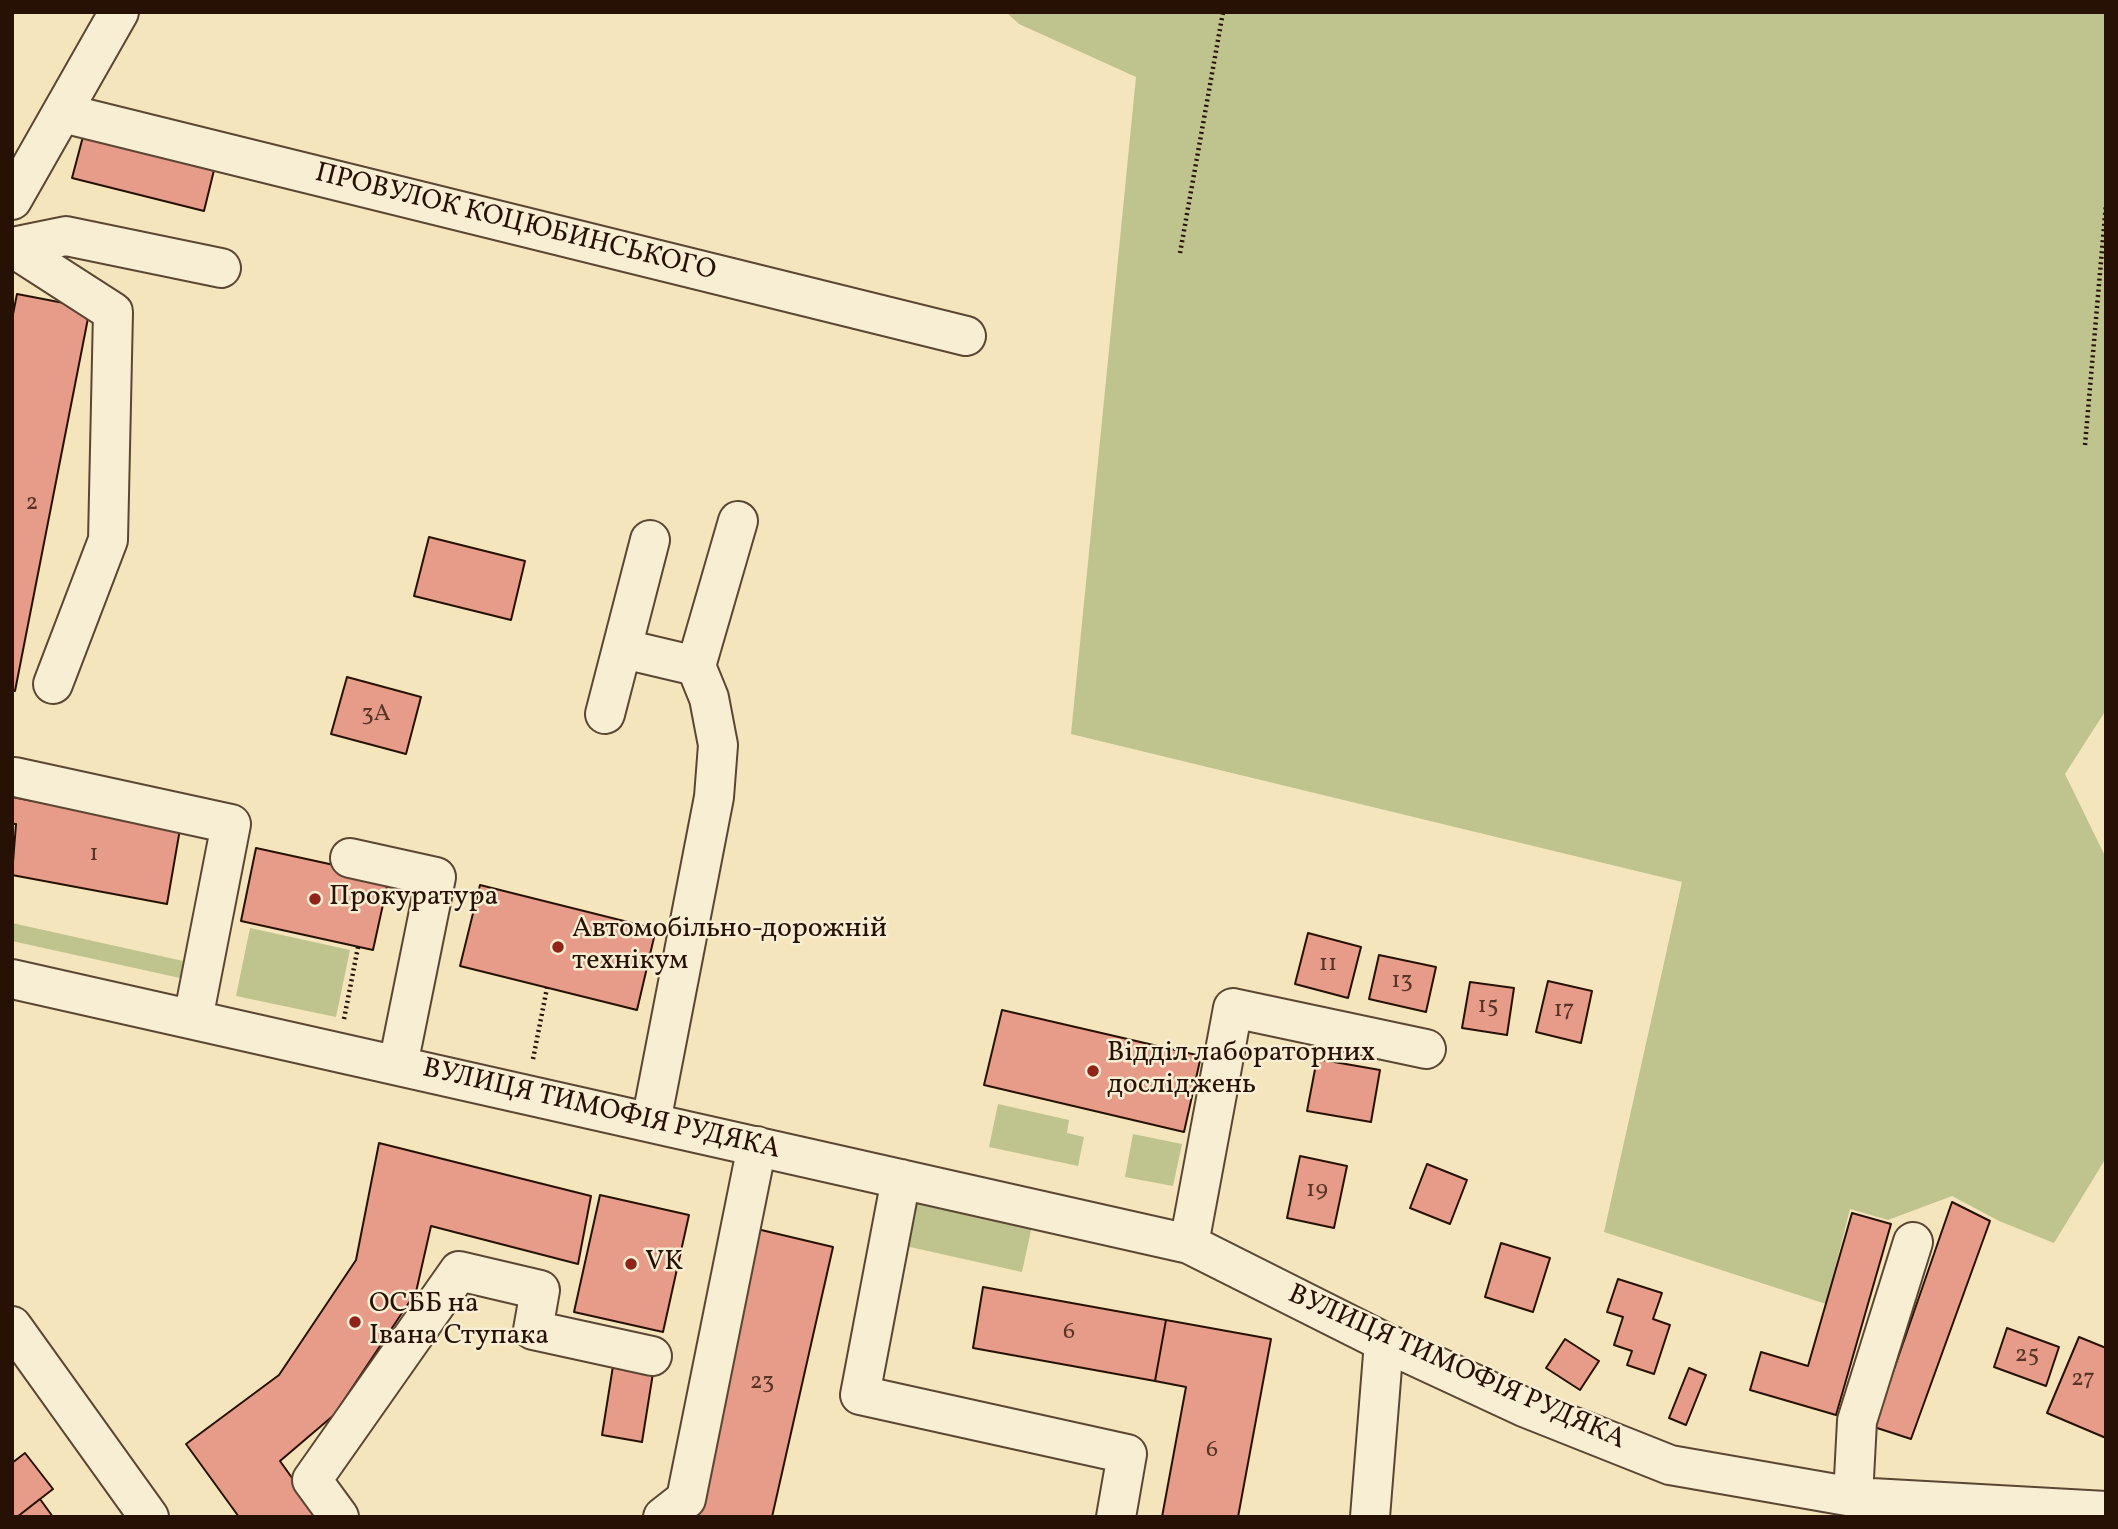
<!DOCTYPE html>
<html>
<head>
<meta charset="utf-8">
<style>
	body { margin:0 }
	#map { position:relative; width:2118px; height:1529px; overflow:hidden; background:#f5e5bc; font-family:Vollkorn,serif }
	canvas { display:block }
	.frame { position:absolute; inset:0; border:14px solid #271105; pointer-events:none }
</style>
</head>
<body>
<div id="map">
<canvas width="2118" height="1529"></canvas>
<div class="frame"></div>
</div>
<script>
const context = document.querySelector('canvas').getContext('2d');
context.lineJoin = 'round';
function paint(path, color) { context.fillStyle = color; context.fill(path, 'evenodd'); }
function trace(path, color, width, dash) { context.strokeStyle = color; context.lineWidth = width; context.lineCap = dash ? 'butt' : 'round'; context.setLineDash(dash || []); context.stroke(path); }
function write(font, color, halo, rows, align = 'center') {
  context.font = font + ' Vollkorn,serif'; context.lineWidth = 5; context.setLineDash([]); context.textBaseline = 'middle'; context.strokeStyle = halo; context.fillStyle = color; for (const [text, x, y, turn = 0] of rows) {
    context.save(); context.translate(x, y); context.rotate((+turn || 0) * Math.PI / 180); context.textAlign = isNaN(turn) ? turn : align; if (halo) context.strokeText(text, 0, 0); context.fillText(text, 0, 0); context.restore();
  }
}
const green = new Path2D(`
	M1006 12H2106V710L2065 774 2106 858V1158L2054 1243 1999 1221 1952 1196 1888 1220 1850 1209 1826 1304 1604 1232 1682 882 1071 734 1136 77 1019 24Z
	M12 923 183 961 180 978 12 941Z
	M250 928 350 950 336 1017 236 996Z
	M998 1104 1069 1120 1067 1133 1084 1137 1078 1166 989 1147Z
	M1133 1134 1182 1144 1173 1186 1125 1177Z
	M912 1194 1033 1221 1022 1272 901 1245Z`);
const building = new Path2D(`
	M85 129 216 162 204 211 72 178Z
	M17 294 90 308 15 691H12V319Z
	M429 537 525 561 511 620 414 596Z
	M347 677 421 697 406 754 331 734Z
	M12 797 180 829 167 904 12 875 16 824H12Z
	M256 848 389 877 373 950 241 921Z
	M480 885 656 929 637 1010 460 966Z
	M1308 933 1361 947 1348 998 1295 984Z
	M1379 955 1436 967 1426 1012 1369 999Z
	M1548 981 1592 991 1581 1043 1536 1032Z
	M1470 982 1514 988 1507 1035 1462 1028Z
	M1002 1010 1201 1056 1184 1132 984 1085Z
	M1317 1059 1380 1070 1371 1122 1307 1111Z
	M379 1143 591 1196 578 1264 431 1226 416 1292 334 1415 280 1461 320 1517H239L186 1444 279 1375 356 1260Z
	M1300 1156 1347 1166 1334 1228 1287 1218Z
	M1427 1164 1467 1180 1450 1224 1410 1208Z
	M600 1195 689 1215 663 1332 574 1312Z
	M1952 1202 1990 1221 1911 1439 1874 1427Z
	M1852 1213 1891 1224 1836 1415 1750 1390 1761 1352 1808 1366Z
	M757 1229 833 1247 772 1517H686Z
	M1501 1243 1550 1258 1533 1312 1485 1297Z
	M1618 1279 1662 1293 1653 1319 1670 1325 1654 1374 1627 1365 1632 1351 1614 1345 1623 1317 1607 1312Z
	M983 1287 1166 1320 1155 1381 973 1348Z
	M1166 1320 1271 1339 1238 1517H1162L1186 1387 1155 1381Z
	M2007 1328 2059 1347 2046 1386 1994 1367Z
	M2079 1337 2106 1348V1438L2047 1413Z
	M1565 1339 1599 1361 1580 1390 1546 1368Z
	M613 1366 653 1373 642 1442 602 1435Z
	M1689 1368 1706 1375 1686 1425 1669 1418Z
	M25 1453 53 1489 17 1517H12V1463Z
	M40 1499 53 1517H17Z`);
const path = new Path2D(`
	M1180 253 1223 12
	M2085 445 2106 204
	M344 1019 358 947
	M533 1059 547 988`);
const minor = new Path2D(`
	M63 113 966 336
	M12 200 119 12
	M12 247 113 312 108 540 53 684
	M12 247 66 236 221 268
	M624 649 696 666
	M605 714 650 540
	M15 777 231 824 193 1019
	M350 858 436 877 398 1065
	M12 979 1189 1244 1384 1342 1524 1407 1670 1465 1853 1497 2106 1511
	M651 1122 714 797 718 745 709 698 696 666 738 521
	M901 1179 860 1395 1127 1454 1116 1517
	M1189 1244 1233 1008 1426 1049
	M12 1326 149 1517
	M1853 1497 1857 1421 1913 1242
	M339 1517 312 1480 459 1271 540 1290 533 1330 652 1356
	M663 1517 686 1499 757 1146
	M1370 1517 1384 1342`);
const markers = [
	[315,899,7,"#8f2418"],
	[558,947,7,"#8f2418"],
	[1093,1071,7,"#8f2418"],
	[631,1264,7,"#8f2418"],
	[355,1322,7,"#8f2418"]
];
const numberNames = [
	["2",32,505],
	["3А",376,716],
	["1",94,856],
	["11",1328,966],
	["13",1402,983],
	["15",1488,1008],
	["17",1564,1012],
	["19",1317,1192],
	["6",1069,1334],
	["25",2027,1357],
	["27",2083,1381],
	["23",762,1384],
	["6",1212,1452]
];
const streetNames = [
	["ПРОВУЛОК КОЦЮБИНСЬКОГО",515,224,14],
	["ВУЛИЦЯ ТИМОФІЯ РУДЯКА",601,1111,13],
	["ВУЛИЦЯ ТИМОФІЯ РУДЯКА",1456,1369,24]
];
const poiNames = [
	["Прокуратура",329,899],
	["Автомобільно-дорожній",572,931],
	["технікум",572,963],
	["Відділ лабораторних",1107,1055],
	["досліджень",1107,1087],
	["VK",645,1264],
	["ОСББ на",369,1306],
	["Івана Ступака",369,1338]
];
paint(green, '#bfc38e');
paint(building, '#e69c89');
trace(building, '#271105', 2);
trace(minor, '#5a4633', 42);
trace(path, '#271105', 4.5, [2, 3.5]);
trace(minor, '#f8eed3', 38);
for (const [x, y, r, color] of markers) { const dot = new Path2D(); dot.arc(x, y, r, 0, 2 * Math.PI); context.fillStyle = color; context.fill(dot); trace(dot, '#f8eed3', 2.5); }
write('24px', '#573426', null, numberNames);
write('28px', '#271105', '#f8eed3', streetNames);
write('28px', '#271105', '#f8eed3', poiNames, 'left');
</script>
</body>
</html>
